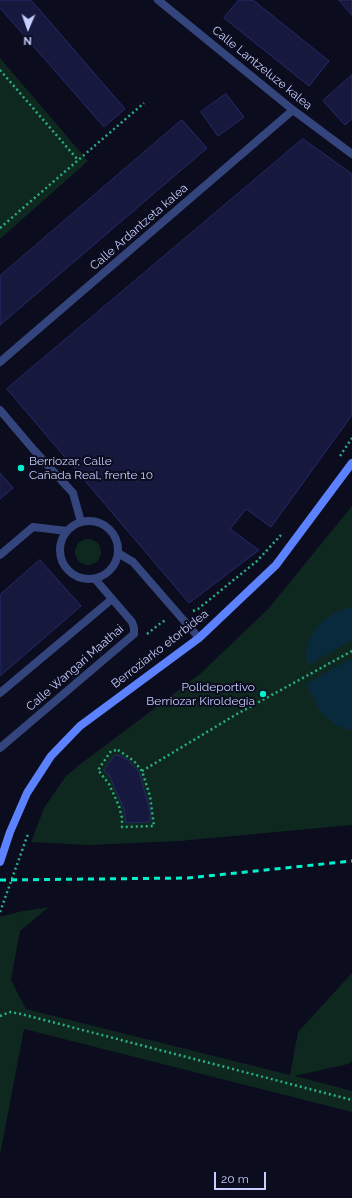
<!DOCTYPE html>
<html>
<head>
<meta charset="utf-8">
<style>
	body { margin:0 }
	#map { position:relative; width:352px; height:1198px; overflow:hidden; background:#0b0c1d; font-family:Raleway,sans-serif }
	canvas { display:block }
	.north { position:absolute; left:8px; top:8px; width:40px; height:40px; -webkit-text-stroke:3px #0b0c1d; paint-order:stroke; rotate:182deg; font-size:11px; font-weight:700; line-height:16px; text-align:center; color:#c6ceff }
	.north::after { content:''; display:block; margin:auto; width:14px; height:18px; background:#c6ceff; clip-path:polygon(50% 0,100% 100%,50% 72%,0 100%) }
	.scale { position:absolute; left:214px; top:1172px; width:52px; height:18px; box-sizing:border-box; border:2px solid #c6ceff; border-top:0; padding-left:5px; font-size:12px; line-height:14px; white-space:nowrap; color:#c6ceff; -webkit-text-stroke:3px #0b0c1d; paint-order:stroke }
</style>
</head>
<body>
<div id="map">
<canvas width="352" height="1198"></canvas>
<div class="north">N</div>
<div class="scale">20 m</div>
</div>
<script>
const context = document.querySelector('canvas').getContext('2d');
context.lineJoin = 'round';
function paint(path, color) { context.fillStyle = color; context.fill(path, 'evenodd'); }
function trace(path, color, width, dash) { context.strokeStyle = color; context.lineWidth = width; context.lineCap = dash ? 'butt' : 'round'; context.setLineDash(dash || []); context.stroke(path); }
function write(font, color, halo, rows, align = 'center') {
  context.font = font + ' Raleway,sans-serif'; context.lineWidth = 4; context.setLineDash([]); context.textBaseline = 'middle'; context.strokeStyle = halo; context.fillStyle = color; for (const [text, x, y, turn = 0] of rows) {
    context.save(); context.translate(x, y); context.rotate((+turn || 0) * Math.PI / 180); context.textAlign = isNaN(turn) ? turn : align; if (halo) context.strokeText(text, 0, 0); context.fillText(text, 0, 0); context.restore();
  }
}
const green = new Path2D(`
	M0 58 88 161 0 239Z
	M352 506V825L180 841 88 845 31 842 44 808 66 776 79 765 147 714 201 673 268 609Z
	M75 552a13 13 0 1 1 26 0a13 13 0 1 1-26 0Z
	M49 907 20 931 11 980 26 1009 290 1075 298 1032 352 973V1061L348 1064 295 1076 352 1091V1112L24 1029 0 1155V916H4L18 912Z`);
const water = new Path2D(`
	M349 607H352V640L308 665 306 655 309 642 314 631 324 620 334 613Z
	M352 658V731L334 724 320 711 306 684Z`);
const building = new Path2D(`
	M0 0H31L125 109 104 127 0 8Z
	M239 0H253L329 61 309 86 224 18Z
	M339 0H352V15Z
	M352 75V119L345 125 323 101Z
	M226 94 244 117 218 136 201 112Z
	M182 120 207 148 0 325V276Z
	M303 139 352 174V415L271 527 246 509 230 529 259 550 189 603 7 389Z
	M0 473 13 488 0 499Z
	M40 560 81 606 0 676V595Z
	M115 755 120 756 128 760 139 772 150 810V822L126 823 124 809 109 775 104 771Z`);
const path = new Path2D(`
	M0 70 78 160
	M0 228 144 103
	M340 456 352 438
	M193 611 198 609 257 561 281 535
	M147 634 162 622 167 620
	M118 750 134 761 142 771 150 796 154 826 122 827V818L119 806 109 784 98 770 111 751Z
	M142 771 237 714 352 651
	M0 1016 10 1012 21 1014 352 1100`);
const street = new Path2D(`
	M158 0 293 110 352 154
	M0 362 293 110
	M0 410 33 449 73 493 81 522
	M60 550a29 29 0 1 1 58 0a29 29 0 1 1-58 0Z
	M118 553 133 562 199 638
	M0 555 33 527 67 531
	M0 693 112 599
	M0 748 134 634V628L132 622 95 579`);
const secondary = new Path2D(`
	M0 862 10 832 27 793 51 756 80 726 199 638 276 565 352 463`);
const rail = new Path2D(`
	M0 880 188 878 352 861`);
const pathBridge = new Path2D(`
	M0 912 28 834`);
const markers = [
	[21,468,4,"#00f1cc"],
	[263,694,4,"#00f1cc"]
];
const streetNames = [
	["Calle Lantzeluze kalea",262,68,39],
	["Calle Ardantzeta kalea",139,227,-41],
	["Berroziarko etorbidea",160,649,-38],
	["Calle Wangari Maathai",75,668,-41]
];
const poiNames = [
	["Berriozar, Calle",29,461],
	["Cañada Real, frente 10",29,475],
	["Polideportivo",255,687,"right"],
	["Berriozar Kiroldegia",255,701,"right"]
];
paint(green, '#0e271f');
paint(water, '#092a3d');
paint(building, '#16183e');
trace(building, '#272b6b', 1);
trace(path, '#29b186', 2.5, [2, 3]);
trace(street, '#34447d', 8);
trace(secondary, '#5d82ff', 8);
trace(rail, '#00f1cc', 3, [6, 5]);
trace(pathBridge, '#29b186', 2.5, [2, 3]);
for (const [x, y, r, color] of markers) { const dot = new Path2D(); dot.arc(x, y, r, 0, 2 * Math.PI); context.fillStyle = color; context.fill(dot); trace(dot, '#0b0c1d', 1.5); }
write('12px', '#c6ceff', '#0b0c1d', streetNames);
write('12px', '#c6ceff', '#0b0c1d', poiNames, 'left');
</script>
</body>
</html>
